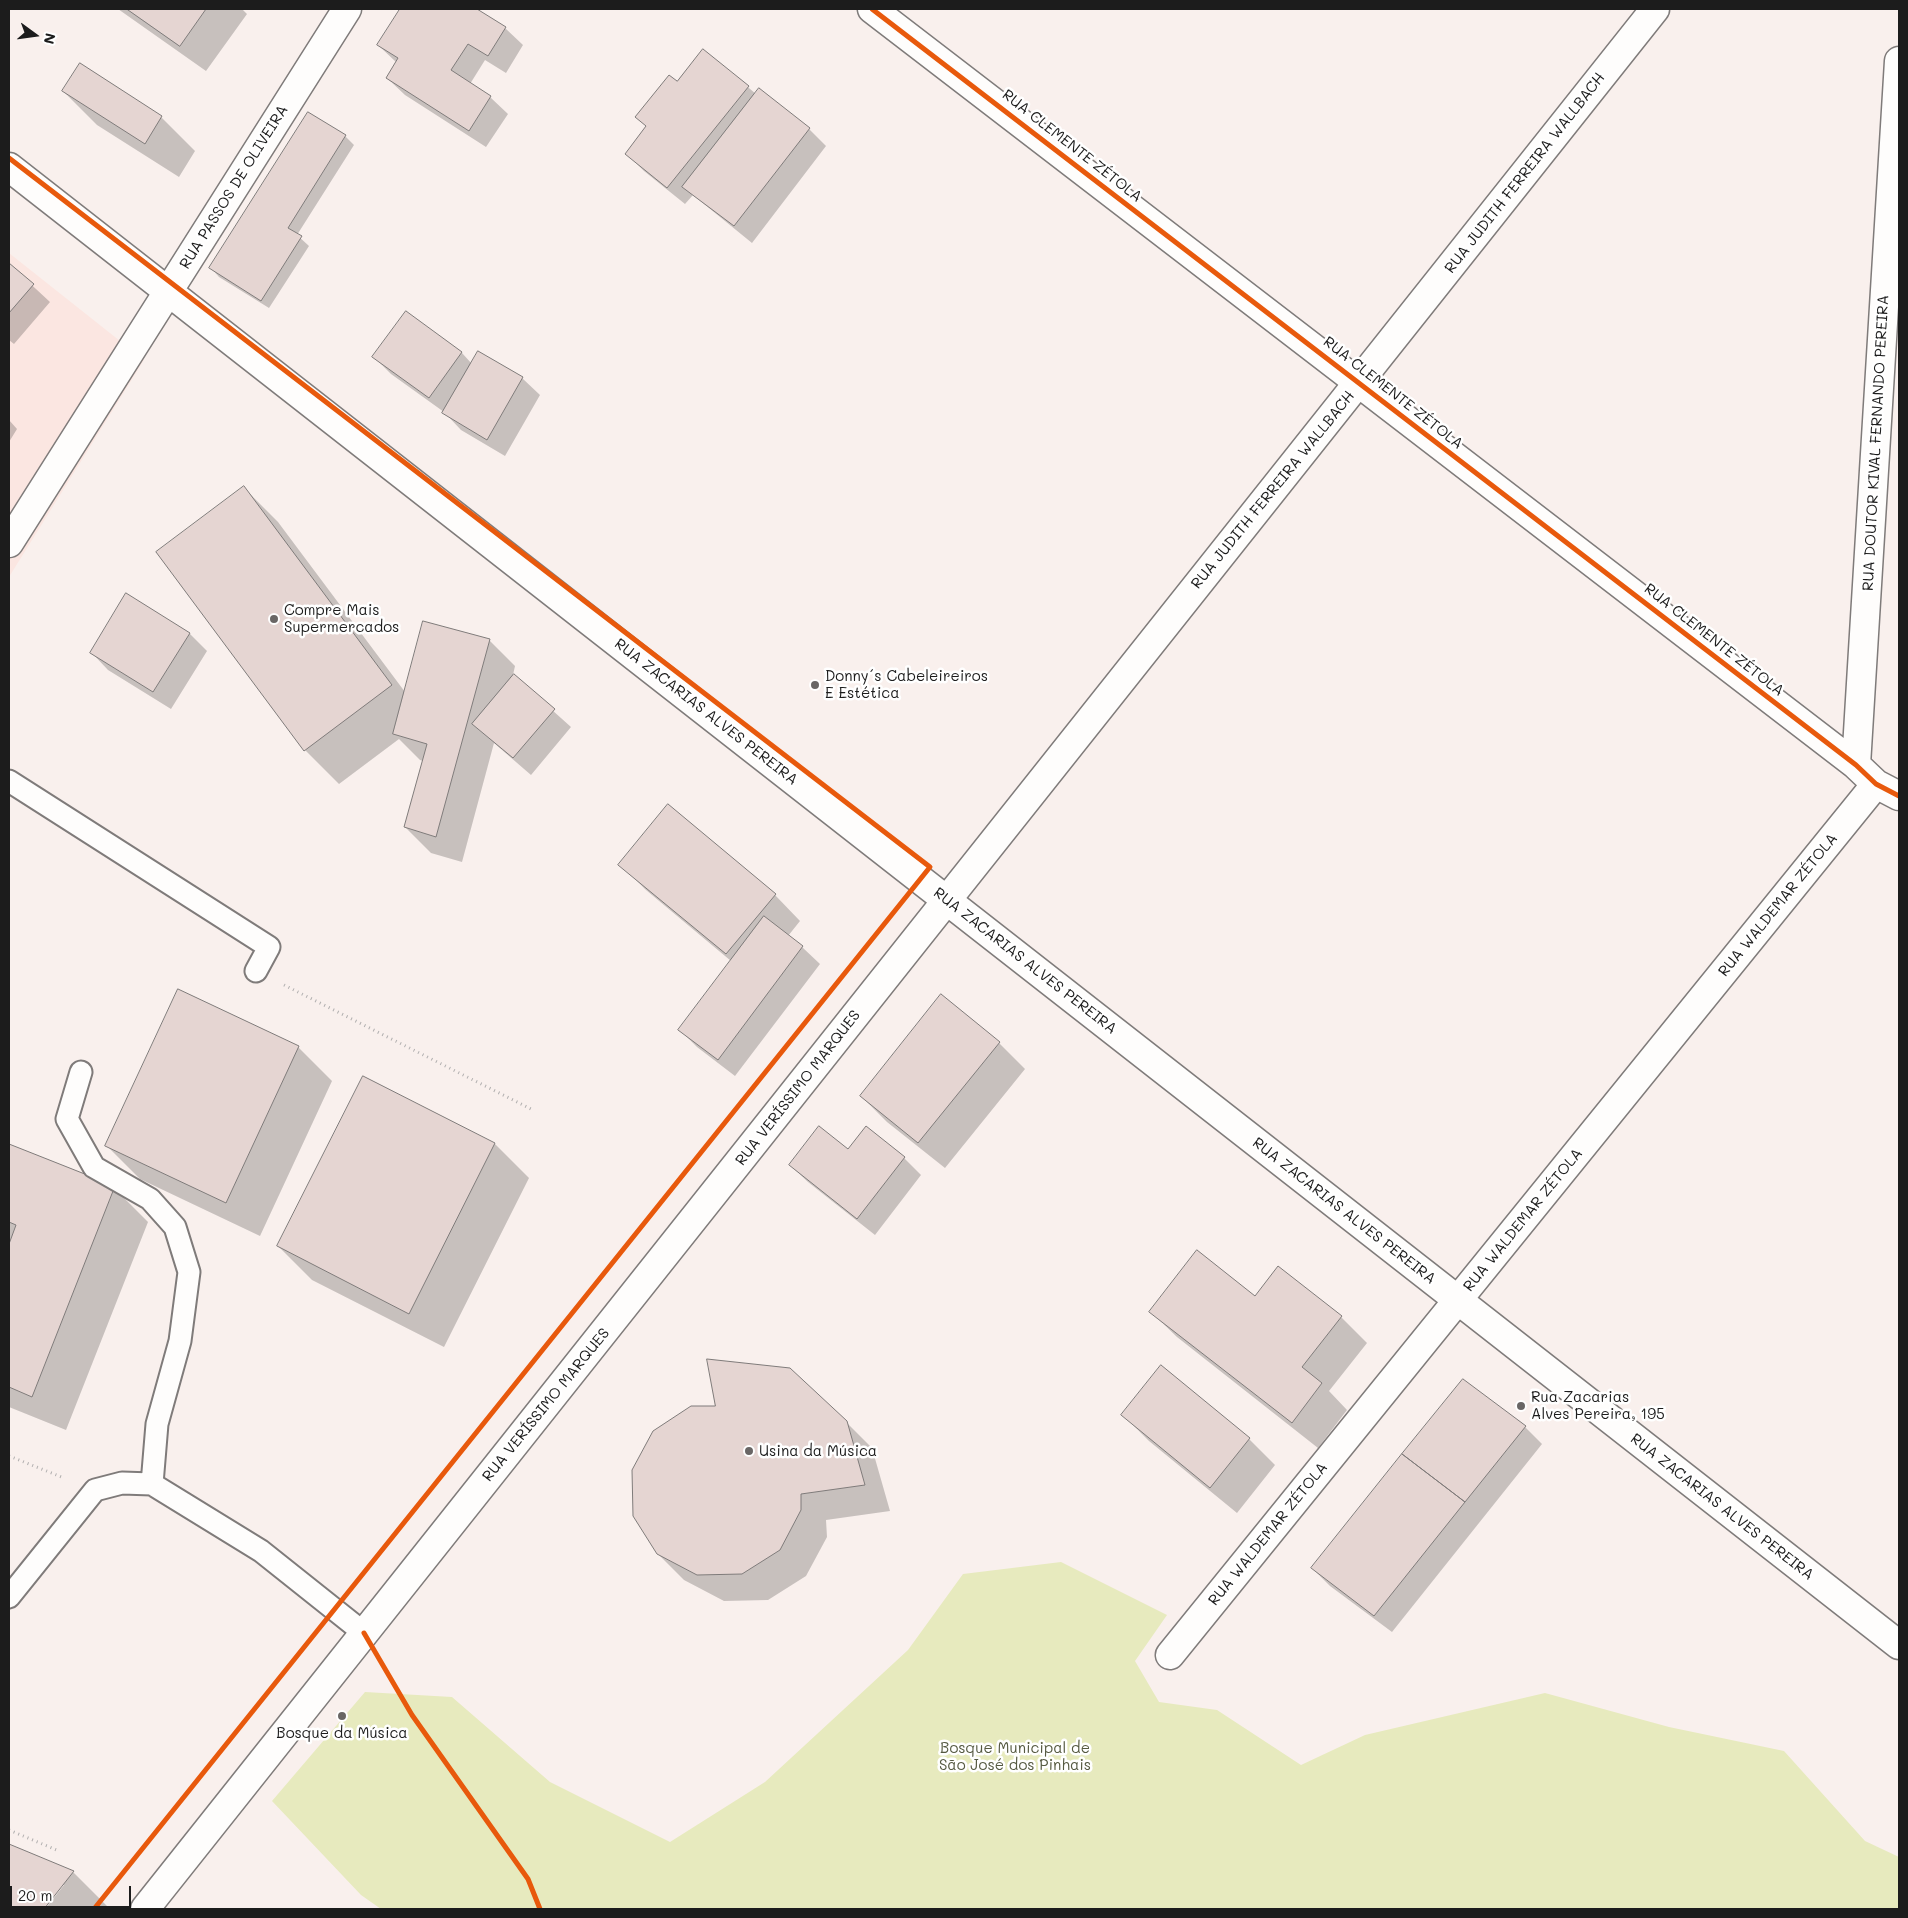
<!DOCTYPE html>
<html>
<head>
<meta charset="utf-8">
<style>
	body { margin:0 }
	#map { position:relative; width:1908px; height:1918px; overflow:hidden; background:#f9f0ed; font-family:Mali,sans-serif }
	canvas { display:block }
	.frame { position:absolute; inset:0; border:10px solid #1c1c1c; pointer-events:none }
	.north { position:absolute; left:10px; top:10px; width:50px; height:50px; -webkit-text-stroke:4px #fff; paint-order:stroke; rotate:104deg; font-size:14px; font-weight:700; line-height:20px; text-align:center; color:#1c1c1c }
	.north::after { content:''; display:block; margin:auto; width:18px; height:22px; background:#1c1c1c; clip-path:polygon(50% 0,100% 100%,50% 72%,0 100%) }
	.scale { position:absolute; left:10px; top:1886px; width:121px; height:22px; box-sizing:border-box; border:2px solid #1c1c1c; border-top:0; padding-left:6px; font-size:15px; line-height:18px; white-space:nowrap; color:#1c1c1c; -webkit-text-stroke:4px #fff; paint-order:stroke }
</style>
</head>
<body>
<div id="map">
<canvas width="1908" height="1918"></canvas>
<div class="frame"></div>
<div class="north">N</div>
<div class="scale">20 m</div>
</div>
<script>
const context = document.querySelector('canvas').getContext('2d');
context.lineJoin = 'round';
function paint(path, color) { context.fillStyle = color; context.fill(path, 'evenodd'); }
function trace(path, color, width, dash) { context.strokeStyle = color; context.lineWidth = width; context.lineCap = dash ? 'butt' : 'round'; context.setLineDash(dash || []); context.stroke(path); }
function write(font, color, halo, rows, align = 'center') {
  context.font = font + ' Mali,sans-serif'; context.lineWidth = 5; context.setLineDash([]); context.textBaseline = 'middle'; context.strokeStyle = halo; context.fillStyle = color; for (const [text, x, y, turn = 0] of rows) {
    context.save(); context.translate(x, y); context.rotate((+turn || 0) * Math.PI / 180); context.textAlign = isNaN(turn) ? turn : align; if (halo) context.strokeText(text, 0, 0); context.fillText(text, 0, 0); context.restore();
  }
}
const built = new Path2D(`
	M9 253 144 360 9 577Z`);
const green = new Path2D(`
	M1061 1562 1167 1615 1135 1661 1159 1702 1217 1710 1301 1765 1365 1735 1545 1693 1669 1727 1784 1751 1865 1841 1899 1857V1909H381L361 1895 272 1801 365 1692 452 1697 550 1782 670 1842 765 1782 908 1650 963 1574Z`);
const shadow = new Path2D(`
	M118 9H242L247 14 206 71Z
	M401 9H475L505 28 523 45 506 73 485 60 470 84 490 97 508 114 486 147 405 95 387 78 396 62 378 45Z
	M704 50 756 94 809 129 826 146 752 243 693 195 685 204 644 171 627 154 647 127 637 117 677 83Z
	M63 91 161 117 195 151 179 177 97 125Z
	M308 113 345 136 354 145 297 235 309 246 269 308 219 277 211 268Z
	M9 264 50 302 14 344 9 340Z
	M406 313 462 353 472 364 522 378 540 395 505 456 461 430 444 412 391 374 374 357Z
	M9 420 17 429 9 442Z
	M244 488 278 522 405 692 489 640 515 666 513 675 571 727 531 775 494 743 462 862 431 853 405 827 423 761 420 760 399 739 339 784 305 750 158 552Z
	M126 595 190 634 207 651 171 709 108 670 91 652Z
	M620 864 775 895 800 921 788 936 802 947 820 964 735 1076 697 1047 680 1030 731 961 646 890Z
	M999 1043 1025 1069 945 1168 887 1122 861 1096Z
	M298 1047 332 1081 260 1236 140 1179 106 1145Z
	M363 1078 495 1144 529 1178 444 1347 312 1280 278 1246Z
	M9 1145 114 1188 148 1222 66 1430 9 1407V1247L11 1242 9 1241Z
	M849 1151 904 1158 921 1175 875 1235 808 1182 790 1165Z
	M1255 1298 1341 1317 1367 1343 1329 1391 1347 1410 1318 1448 1177 1337 1151 1312Z
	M1162 1367 1249 1439 1275 1465 1237 1513 1149 1441 1123 1415Z
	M1463 1380 1525 1427 1542 1444 1392 1632 1330 1586 1312 1568Z
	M846 1422 872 1448 890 1511 826 1520 827 1537 806 1576 768 1600 724 1601 684 1580 658 1554Z
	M9 1846 73 1872 107 1906 105 1909H45L64 1885H61L42 1909H9Z`);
const building = new Path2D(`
	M127 9H206L180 46Z
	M400 9H477L506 27 488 56 468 44 451 70 491 96 469 131 386 78 398 58 377 45Z
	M703 49 749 86 667 188 625 154 646 126 635 117 669 75 677 81Z
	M80 63 162 116 145 144 62 91Z
	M759 88 810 128 734 226 682 187Z
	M308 112 346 135 288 228 302 236 261 301 209 268Z
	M9 263 34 284 9 313Z
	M406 311 462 352 429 398 372 357Z
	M478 351 523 377 487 440 442 413Z
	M244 486 392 685 304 751 156 552Z
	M126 593 190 633 153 692 90 653Z
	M423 621 490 639 436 837 404 827 427 744 393 734Z
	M514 674 555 709 513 758 472 724Z
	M668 804 776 894 726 954 618 865Z
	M764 916 803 946 718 1060 678 1030Z
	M178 989 299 1046 226 1203 105 1146Z
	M941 994 1000 1042 918 1143 860 1096Z
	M363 1076 495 1143 409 1314 277 1246Z
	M819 1126 848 1149 866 1126 905 1157 857 1219 789 1165Z
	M9 1144 115 1186 32 1397 9 1387V1244L16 1225 9 1222Z
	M1197 1250 1255 1296 1278 1266 1342 1316 1302 1367 1322 1383 1292 1423 1149 1312Z
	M707 1359 790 1368 847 1421 865 1485 801 1494V1510L780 1550 742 1574 697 1575 657 1554 633 1516 632 1470 653 1431 691 1406H715Z
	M1161 1365 1250 1438 1210 1488 1121 1415Z
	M1463 1379 1526 1426 1465 1502 1402 1454Z
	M1402 1454 1465 1502 1374 1616 1311 1568Z
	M9 1844 74 1871 44 1909H9Z`);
const path = new Path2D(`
	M284 985 533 1110
	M9 1456 64 1478
	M9 1830 59 1851`);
const lane = new Path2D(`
	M9 781 269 947 256 971
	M81 1072 67 1119 94 1167 150 1199 175 1227 189 1272 180 1341 157 1424 152 1484
	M9 1597 95 1490 122 1483 152 1484 261 1551 364 1633`);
const street = new Path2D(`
	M872 9 1856 765 1876 784 1899 796
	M1856 765 1899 61
	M1170 1655 1876 784`);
const secondary = new Path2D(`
	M9 167 1899 1645
	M9 543 347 9
	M145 1909 1655 9`);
const cycleway = new Path2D(`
	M872 9 1856 765 1876 784 1899 796
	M9 158 930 867 94 1909
	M364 1633 412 1715 528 1879 540 1909`);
const markers = [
	[274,619,5,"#696665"],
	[815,685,5,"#696665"],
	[1521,1406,5,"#696665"],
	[749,1451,5,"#696665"],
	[342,1716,5,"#696665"]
];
const streetNames = [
	["RUA CLEMENTE ZÉTOLA",1072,146,38],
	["RUA JUDITH FERREIRA WALLBACH",1525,173,-52],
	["RUA PASSOS DE OLIVEIRA",234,187,-58],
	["RUA CLEMENTE ZÉTOLA",1393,393,38],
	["RUA DOUTOR KIVAL FERNANDO PEREIRA",1876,443,-87],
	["RUA JUDITH FERREIRA WALLBACH",1273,490,-51],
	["RUA CLEMENTE ZÉTOLA",1714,640,38],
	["RUA ZACARIAS ALVES PEREIRA",706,712,38],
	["RUA WALDEMAR ZÉTOLA",1778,905,-51],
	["RUA ZACARIAS ALVES PEREIRA",1025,961,38],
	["RUA VERÍSSIMO MARQUES",798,1088,-52],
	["RUA ZACARIAS ALVES PEREIRA",1344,1211,38],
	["RUA WALDEMAR ZÉTOLA",1523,1220,-51],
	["RUA VERÍSSIMO MARQUES",546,1405,-51],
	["RUA ZACARIAS ALVES PEREIRA",1722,1507,38],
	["RUA WALDEMAR ZÉTOLA",1268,1534,-51]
];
const poiNames = [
	["Compre Mais",284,610],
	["Supermercados",284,627],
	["Donny´s Cabeleireiros",825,676],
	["E Estética",825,693],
	["Rua Zacarias",1531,1397],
	["Alves Pereira, 195",1531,1414],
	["Usina da Música",759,1451],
	["Bosque da Música",342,1733,"center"]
];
const parkNames = [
	["Bosque Municipal de",1015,1748],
	["São José dos Pinhais",1015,1765]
];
paint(built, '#fbe6e1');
paint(green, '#e7eabe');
paint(shadow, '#0003');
paint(building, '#e5d5d2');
trace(building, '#7f7b7a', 1);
trace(lane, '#7f7b7a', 25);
trace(street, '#7f7b7a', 31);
trace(secondary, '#7f7b7a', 31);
trace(path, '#b1afaf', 3, [1, 4]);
trace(lane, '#fefdfc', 21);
trace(street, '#fefdfc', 28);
trace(secondary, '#fefdfc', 28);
trace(cycleway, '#e8590c', 5);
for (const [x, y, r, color] of markers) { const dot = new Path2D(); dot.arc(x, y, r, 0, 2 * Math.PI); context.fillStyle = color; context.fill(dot); trace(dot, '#fff', 2); }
write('15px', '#1c1c1c', '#fff', streetNames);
write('15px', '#1c1c1c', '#fff', poiNames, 'left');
write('15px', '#555941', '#fff', parkNames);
</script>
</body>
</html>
